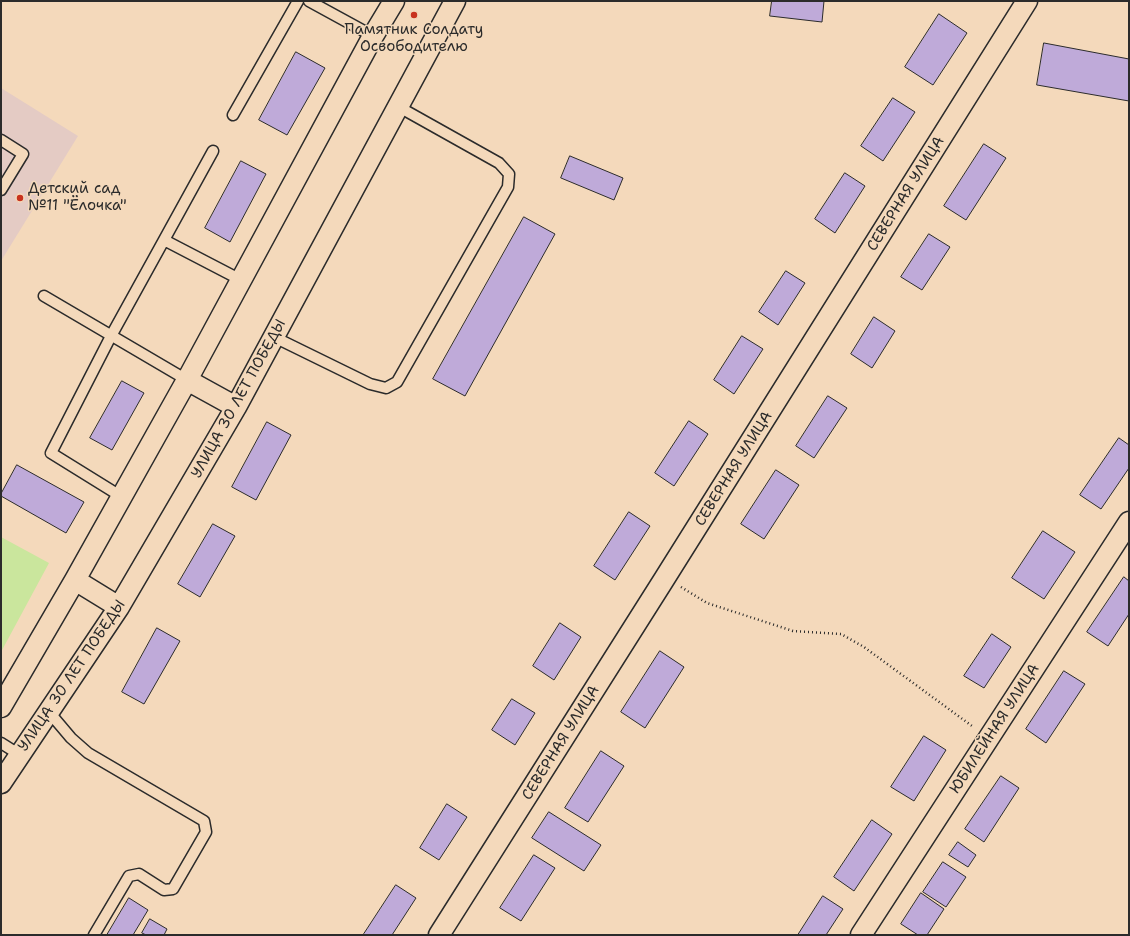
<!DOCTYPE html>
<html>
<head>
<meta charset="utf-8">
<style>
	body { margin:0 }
	#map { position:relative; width:1130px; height:936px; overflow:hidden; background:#f4d9bb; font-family:"Shantell Sans",sans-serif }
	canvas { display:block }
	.frame { position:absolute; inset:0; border:2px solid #2b2b2b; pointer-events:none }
</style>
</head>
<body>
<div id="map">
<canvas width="1130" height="936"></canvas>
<div class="frame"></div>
</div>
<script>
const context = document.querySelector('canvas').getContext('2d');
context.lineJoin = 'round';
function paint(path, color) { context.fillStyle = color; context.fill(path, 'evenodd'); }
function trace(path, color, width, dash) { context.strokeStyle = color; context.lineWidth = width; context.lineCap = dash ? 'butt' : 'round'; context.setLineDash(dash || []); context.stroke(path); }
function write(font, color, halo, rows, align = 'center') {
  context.font = font + ' "Shantell Sans",sans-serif'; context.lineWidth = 3; context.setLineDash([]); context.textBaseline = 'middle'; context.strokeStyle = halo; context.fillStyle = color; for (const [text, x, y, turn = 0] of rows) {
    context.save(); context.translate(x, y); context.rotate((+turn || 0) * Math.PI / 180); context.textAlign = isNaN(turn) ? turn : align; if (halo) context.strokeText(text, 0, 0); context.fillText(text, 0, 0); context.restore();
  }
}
const built = new Path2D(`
	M1 88 78 136 1 261Z`);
const green = new Path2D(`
	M1 537 49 563 1 652Z`);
const building = new Path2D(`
	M772 1H824L822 22 770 16Z
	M939 14 967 33 933 85 905 67Z
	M1044 43 1129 59V101L1037 85Z
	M296 52 325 68 287 135 259 120Z
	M893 98 915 112 883 161 861 146Z
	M984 144 1006 158 966 220 944 206Z
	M570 156 623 178 614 200 561 178Z
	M241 161 266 174 230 242 205 228Z
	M845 173 865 186 835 233 815 219Z
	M524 217 555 234 465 396 433 379Z
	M929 234 950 247 922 290 901 277Z
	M786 271 805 283 778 325 759 312Z
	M874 317 895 331 872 368 851 354Z
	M742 336 763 349 734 394 714 380Z
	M122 381 144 393 112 450 90 438Z
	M828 396 847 408 814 458 796 446Z
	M689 421 708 434 674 486 655 473Z
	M267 422 291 435 256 500 232 487Z
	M1119 438 1129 445V468L1101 509 1080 495Z
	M17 465 84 502 66 533 1 496V494Z
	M776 470 799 485 764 539 741 524Z
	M629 512 650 526 615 580 594 566Z
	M213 524 235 536 200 597 178 584Z
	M1043 531 1075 552 1044 599 1012 578Z
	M1124 577 1129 581V614L1108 646 1087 632Z
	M560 623 581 637 554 680 533 666Z
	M157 628 180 641 144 704 122 692Z
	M992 634 1011 647 984 688 964 676Z
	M660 651 684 667 645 728 621 712Z
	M1064 671 1085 684 1046 743 1026 729Z
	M512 699 535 713 515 745 492 730Z
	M924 736 946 750 914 801 891 787Z
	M601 751 624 766 588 822 565 808Z
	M1001 776 1019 788 984 842 965 829Z
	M447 804 467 817 439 860 420 848Z
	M549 812 601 845 584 871 532 838Z
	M872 820 892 834 854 891 834 877Z
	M958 842 976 855 968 867 949 855Z
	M534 855 555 868 521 921 500 908Z
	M943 862 966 877 946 907 923 892Z
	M396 885 416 898 392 935H365L364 934Z
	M921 893 944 909 927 935H918L901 924Z
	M823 896 843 909 826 935H798Z
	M129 898 148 910 133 935H107Z
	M150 919 167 929 164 935H146L142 933Z`);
const path = new Path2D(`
	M681 587 707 603 793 631 841 634 864 647 972 726`);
const lane = new Path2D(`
	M309 1 373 36
	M233 115 298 1
	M1 140 23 154 1 190
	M213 151 164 240 241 280
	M44 296 187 380
	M274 337 370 384 386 388 397 382 508 187 509 174 499 163 399 107
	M122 497 51 453 111 336 164 240
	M49 712 71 738 88 753 204 821 206 832 173 889 164 890 139 874 129 876 94 935
	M1 743 20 755`);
const street = new Path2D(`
	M187 380 236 407
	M75 580 119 607
	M1 707 75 580 187 380 373 36 394 1
	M1 783 119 607 236 407 455 1
	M439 935 663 581 1027 1
	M861 935 1129 522`);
const markers = [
	[414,15,4,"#c8321e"],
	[20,198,4,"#c8321e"]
];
const poiNames = [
	["Памятник Солдату",414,30],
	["Освободителю",414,47],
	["Детский сад",28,189,"left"],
	["№11 \"Ёлочка\"",28,206,"left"]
];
const streetNames = [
	["СЕВЕРНАЯ УЛИЦА",906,194,-58],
	["УЛИЦА 30 ЛЕТ ПОБЕДЫ",239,399,-61],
	["СЕВЕРНАЯ УЛИЦА",734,469,-58],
	["УЛИЦА 30 ЛЕТ ПОБЕДЫ",72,676,-56],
	["ЮБИЛЕЙНАЯ УЛИЦА",995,729,-57],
	["СЕВЕРНАЯ УЛИЦА",561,743,-58]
];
paint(built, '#e4cbc4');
paint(green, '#cae69d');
paint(building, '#bfaad9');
trace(building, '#2b2b2b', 1);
trace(lane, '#2b2b2b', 13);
trace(street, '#2b2b2b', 23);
trace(path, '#2b2b2b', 2.5, [1, 3]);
trace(lane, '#f4d9bb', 10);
trace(street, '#f4d9bb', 20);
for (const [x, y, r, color] of markers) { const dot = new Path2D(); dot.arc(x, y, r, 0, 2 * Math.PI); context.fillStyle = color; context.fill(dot); trace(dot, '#f4d9bb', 1.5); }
write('15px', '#2b2b2b', '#f4d9bb', poiNames);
write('15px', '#2b2b2b', '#f4d9bb', streetNames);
</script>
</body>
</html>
